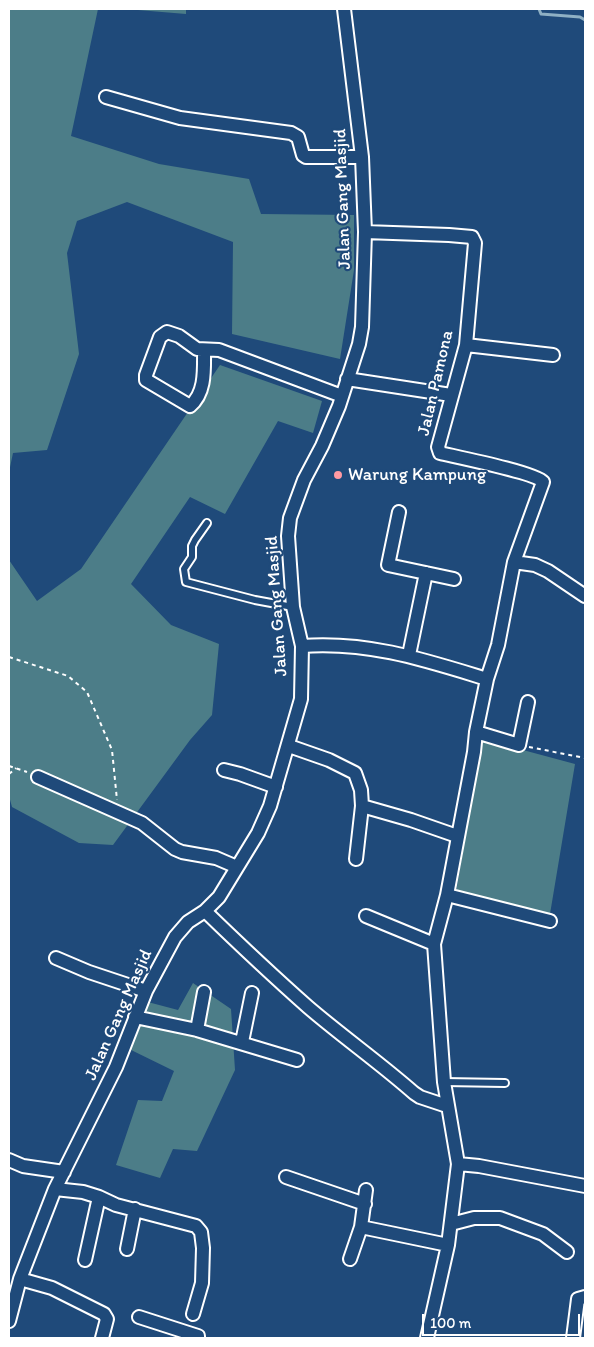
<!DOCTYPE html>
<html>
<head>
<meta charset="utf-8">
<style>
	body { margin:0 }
	#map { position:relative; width:594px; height:1347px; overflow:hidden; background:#1f4a7a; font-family:Itim,sans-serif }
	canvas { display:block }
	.frame { position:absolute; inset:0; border:10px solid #fff; pointer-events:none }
	.scale { position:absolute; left:422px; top:1314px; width:158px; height:22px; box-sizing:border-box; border:2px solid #fff; border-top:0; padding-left:6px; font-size:15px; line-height:18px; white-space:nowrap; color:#fff; -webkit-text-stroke:4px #1f4a7a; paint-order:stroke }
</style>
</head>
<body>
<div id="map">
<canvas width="594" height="1347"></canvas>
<div class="frame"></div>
<div class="scale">100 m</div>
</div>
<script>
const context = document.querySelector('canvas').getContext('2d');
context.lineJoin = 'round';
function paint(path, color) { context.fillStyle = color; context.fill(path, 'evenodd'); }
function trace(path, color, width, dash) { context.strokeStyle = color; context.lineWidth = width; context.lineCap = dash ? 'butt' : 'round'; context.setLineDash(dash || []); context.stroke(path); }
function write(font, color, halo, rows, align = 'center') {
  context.font = font + ' Itim,sans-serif'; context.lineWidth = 4.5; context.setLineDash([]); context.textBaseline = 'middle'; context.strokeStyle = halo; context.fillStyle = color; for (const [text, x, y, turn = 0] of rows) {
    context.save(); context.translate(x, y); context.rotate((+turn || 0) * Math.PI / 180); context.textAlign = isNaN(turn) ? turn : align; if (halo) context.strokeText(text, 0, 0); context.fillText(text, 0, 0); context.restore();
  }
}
const green = new Path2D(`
	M9 9H98L71 136 159 164 249 179 261 214 354 215V270L340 359 232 334 233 242 127 202 77 221 67 253 79 354 47 450 13 453 9 472Z
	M126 9H186V14Z
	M220 365 322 401 313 433 278 421 225 514 190 497 131 584 171 625 219 644 212 715 190 740 113 845 79 843 12 807 9 796V560L37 601 81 569Z
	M482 739 575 764 550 914 456 892Z
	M193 983 231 1009 235 1070 197 1151 173 1149 160 1178 116 1165 138 1100 162 1101 174 1071 127 1048 144 1001 178 1010Z`);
const stream = new Path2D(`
	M539 9 541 14 580 17 585 20`);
const path = new Path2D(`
	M9 657 68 676 87 692 112 750 117 800
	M529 747 585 758
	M9 766 27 772
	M9 774 16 768`);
const lane = new Path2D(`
	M207 523 195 540 192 546V557L184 569 186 582 255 600 293 607
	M444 1082 505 1083`);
const street = new Path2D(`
	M106 97 180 118 291 133 298 137 303 155 306 157H362
	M365 232 449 235 472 237 475 243 466 345 438 447 440 453C457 457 536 473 543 482L514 562 498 645 487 679 476 732 474 752 447 895 434 944 444 1082 458 1164 448 1245 427 1338
	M466 345 553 355
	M204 350C204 369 206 393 190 406L146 380V375L160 337 167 332 179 336 197 349 219 350 342 396
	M347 379 451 395
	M399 512 388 565 454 579
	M514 562 535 565 548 571 585 596
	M302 646C368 641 425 660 487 679
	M409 655 426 573
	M476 732 519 745 528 702
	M289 746 329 760 355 773 361 790 362 806 411 820 457 836
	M224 770 240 774 276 787
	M38 777 142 823 175 849 182 852 216 858 237 867
	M356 859 362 806
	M447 895 550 921
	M205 911C239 944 273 976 308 1007 343 1037 380 1063 414 1093L420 1097 447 1106
	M366 916 434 944
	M56 958 89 972 146 991
	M135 1017 197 1030 297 1060
	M197 1030 204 992
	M242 1042 252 993
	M9 1160 23 1166 64 1172
	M458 1164 479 1166 585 1186
	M286 1177 365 1204
	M55 1189 83 1192 99 1197 116 1205 196 1226 201 1232 203 1248 202 1283 193 1314
	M451 1224 474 1218H500L543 1234 567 1252
	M361 1227 448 1245
	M127 1249 135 1209
	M350 1259 361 1227 366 1190
	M85 1260 99 1197
	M20 1279 52 1288 104 1314 107 1319 102 1338
	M139 1317 198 1336V1338
	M9 1321 20 1279 55 1189 116 1067 146 991 175 937 188 922 205 911 219 897 258 833 270 806 301 699 302 646 293 607 288 536 290 518 304 480 322 446 339 406 359 344 362 327 365 232 362 157 344 9
	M573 1338 578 1299 585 1297`);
const markers = [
	[338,475,5,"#ff9aa2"]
];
const streetNames = [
	["Jalan Gang Masjid",343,199,-92],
	["Jalan Pamona",436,383,-77],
	["Jalan Gang Masjid",277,606,-94],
	["Jalan Gang Masjid",119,1015,-66]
];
const poiNames = [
	["Warung Kampung",348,475]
];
paint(green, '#4c7d88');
trace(stream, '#8eb0c4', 3);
trace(lane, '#fff', 10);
trace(street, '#fff', 16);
trace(path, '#fff', 2, [4, 4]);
trace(lane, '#1f4a7a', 6);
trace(street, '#1f4a7a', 12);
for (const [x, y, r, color] of markers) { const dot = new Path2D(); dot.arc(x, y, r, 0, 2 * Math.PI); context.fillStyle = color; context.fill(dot); trace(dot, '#1f4a7a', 2); }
write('18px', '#fff', '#1f4a7a', streetNames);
write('18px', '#fff', '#1f4a7a', poiNames, 'left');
</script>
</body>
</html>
